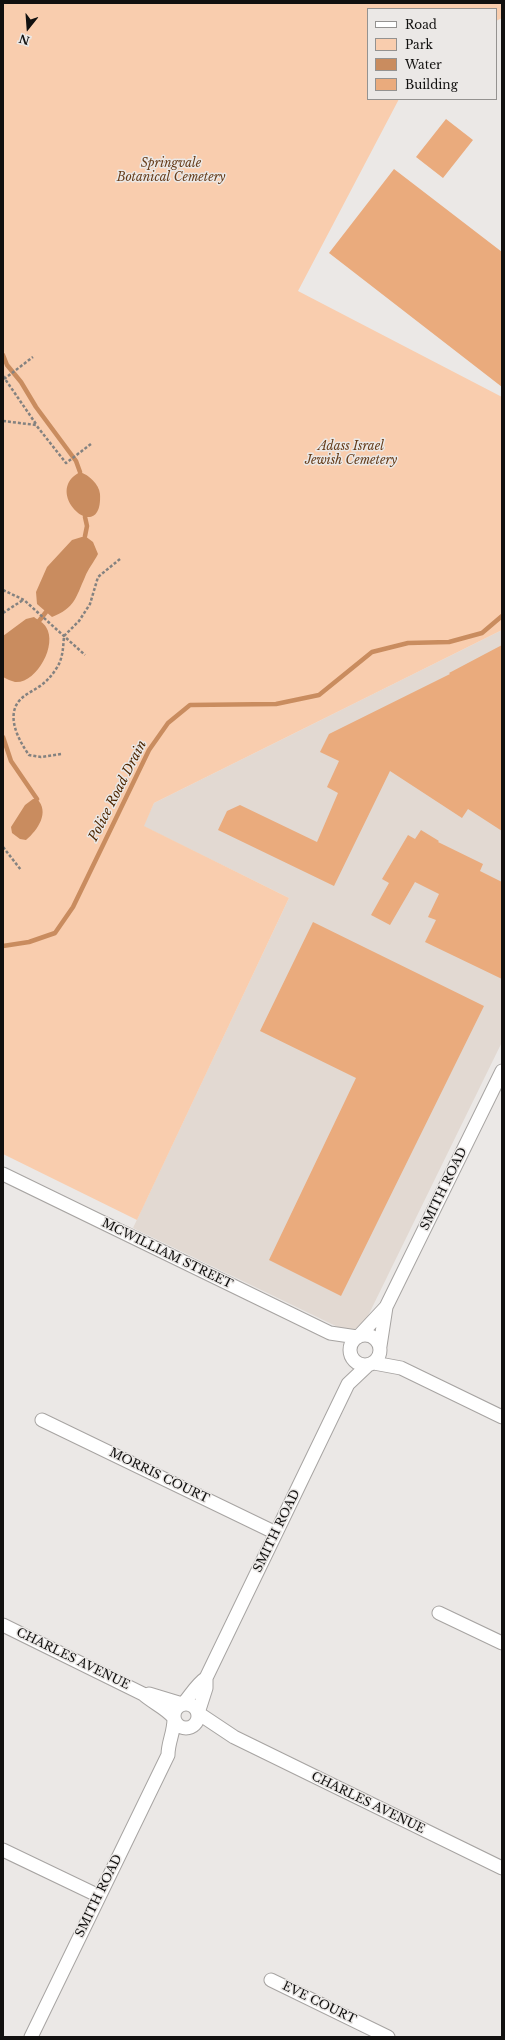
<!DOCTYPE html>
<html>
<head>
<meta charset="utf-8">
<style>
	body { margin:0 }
	#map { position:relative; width:505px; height:2040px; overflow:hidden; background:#ebe8e6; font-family:"Libre Baskerville",serif }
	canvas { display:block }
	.frame { position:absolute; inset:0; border:4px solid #11100f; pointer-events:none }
	.legend { position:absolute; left:367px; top:8px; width:130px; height:92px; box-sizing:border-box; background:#ebe8e6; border:1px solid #949290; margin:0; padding:5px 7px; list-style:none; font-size:12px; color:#11100f }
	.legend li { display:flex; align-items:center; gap:8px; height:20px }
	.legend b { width:20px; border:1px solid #949290 }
	.north { position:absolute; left:8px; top:8px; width:40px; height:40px; -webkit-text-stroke:3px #ebe8e6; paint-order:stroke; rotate:197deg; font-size:11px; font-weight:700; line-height:16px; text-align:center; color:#11100f }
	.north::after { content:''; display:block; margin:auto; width:14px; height:18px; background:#11100f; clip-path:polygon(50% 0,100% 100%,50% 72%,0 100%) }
</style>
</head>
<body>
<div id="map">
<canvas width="505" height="2040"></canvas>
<div class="frame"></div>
<ul class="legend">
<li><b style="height:5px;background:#fff"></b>Road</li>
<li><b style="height:11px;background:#f9cdae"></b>Park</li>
<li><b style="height:11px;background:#c98c5f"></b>Water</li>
<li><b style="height:11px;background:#eaab7d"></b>Building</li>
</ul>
<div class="north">N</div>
</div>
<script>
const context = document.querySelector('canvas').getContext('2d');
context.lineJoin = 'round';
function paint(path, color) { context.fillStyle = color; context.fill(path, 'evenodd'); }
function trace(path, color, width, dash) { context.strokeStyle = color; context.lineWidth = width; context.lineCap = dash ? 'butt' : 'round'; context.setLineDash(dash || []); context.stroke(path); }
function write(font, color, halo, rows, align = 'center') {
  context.font = font + ' "Libre Baskerville",serif'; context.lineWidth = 3; context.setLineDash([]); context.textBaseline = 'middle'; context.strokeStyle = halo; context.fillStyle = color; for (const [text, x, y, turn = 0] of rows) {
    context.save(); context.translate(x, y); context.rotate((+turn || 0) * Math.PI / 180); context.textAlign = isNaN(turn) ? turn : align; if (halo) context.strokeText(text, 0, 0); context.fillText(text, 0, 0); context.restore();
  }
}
const built = new Path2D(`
	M502 630V1042L365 1322 355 1329 344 1330 133 1228 289 898 143 826 154 803Z`);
const green = new Path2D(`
	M3 3H502V18L496 21V9H368V99H399L298 291 502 397V630L154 803 144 826 289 898 137 1220 3 1154Z`);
const water = new Path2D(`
	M80 472C89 475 99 484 100 494 103 548 40 493 80 472Z
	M85 536 93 542 98 554C94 562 88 569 85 577 76 597 75 608 52 617L37 604 36 592 47 567 72 540Z
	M34 617C38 620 44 623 46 627 58 645 36 684 15 682 11 681 7 679 3 677V636L26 619Z
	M33 799H37C50 812 38 830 26 840L20 839 12 833 11 827 25 805Z`);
const stream = new Path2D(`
	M3 355 7 365 21 382 36 407 76 461 80 472
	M85 536 87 526 85 517
	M39 621 46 612
	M3 737 11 761 37 799
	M3 946 29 942 55 933 73 907 149 750 168 723 190 705 276 704 319 695 372 652 408 643 449 642 482 633 502 616`);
const building = new Path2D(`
	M446 119 473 140 443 178 416 157Z
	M394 169 502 252V387L329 253Z
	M502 645V831L468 809 462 818 390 771 334 886 218 830 227 811 240 805 317 842 338 793 327 787 339 761 320 752 329 734 450 674 449 673Z
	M421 830 439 841 438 842 483 864 480 871 502 882V979L425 942 436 920 428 917 439 894 415 882 390 925 371 915 389 883 382 879 408 835 415 839Z
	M313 922 484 1006 341 1296 269 1260 356 1078 260 1031Z`);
const path = new Path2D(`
	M3 376 36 424
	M4 379 33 357
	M3 421 36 425 66 463 91 444
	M3 590 24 600 85 655
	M3 613 23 600
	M61 754 41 757 29 755C19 741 6 717 19 701 24 695 31 692 37 688 45 683 51 677 56 669 63 659 63 648 64 636L79 621 90 604 98 577 120 559
	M3 847 21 870`);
const street = new Path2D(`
	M3 1174 330 1333 357 1337
	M350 1350a15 15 0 1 1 30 0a15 15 0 1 1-30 0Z
	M358 1337 386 1307
	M380 1346 386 1307 502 1071
	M374 1363 401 1368 502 1417
	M42 1420 276 1533
	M439 1613 502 1643
	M3 1625 143 1694C153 1703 166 1708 174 1718
	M149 1694 182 1704
	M174 1716a12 12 0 1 1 24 0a12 12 0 1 1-24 0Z
	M183 1704C191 1695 196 1685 206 1678
	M198 1713 206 1688V1678L348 1384 367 1366
	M198 1713 234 1737 502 1868
	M3 1850 99 1896
	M271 1980 388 2037
	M31 2037 168 1755C168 1742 174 1733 174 1719`);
const parkNames = [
	["Springvale",171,164],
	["Botanical Cemetery",171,178],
	["Adass Israel",351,447],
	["Jewish Cemetery",351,461]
];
const streetNames = [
	["SMITH ROAD",444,1189,-64],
	["MCWILLIAM STREET",167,1254,26],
	["MORRIS COURT",159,1476,26],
	["SMITH ROAD",277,1531,-64],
	["CHARLES AVENUE",73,1659,26],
	["CHARLES AVENUE",368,1803,26],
	["SMITH ROAD",99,1896,-64],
	["EVE COURT",319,2003,26]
];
const waterNames = [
	["Police Road Drain",118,791,-63]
];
paint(built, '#e2d9d2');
paint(green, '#f9cdae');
paint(water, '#c98c5f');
trace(stream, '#c98c5f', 4.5);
paint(building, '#eaab7d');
trace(street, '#a7a4a2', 15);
trace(path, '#848280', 2.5, [3, 2]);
trace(street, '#fff', 13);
write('italic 12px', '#653c1a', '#ebe8e6', parkNames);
write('12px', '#11100f', '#ebe8e6', streetNames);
write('italic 13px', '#4d2601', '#ebe8e6', waterNames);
</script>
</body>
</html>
